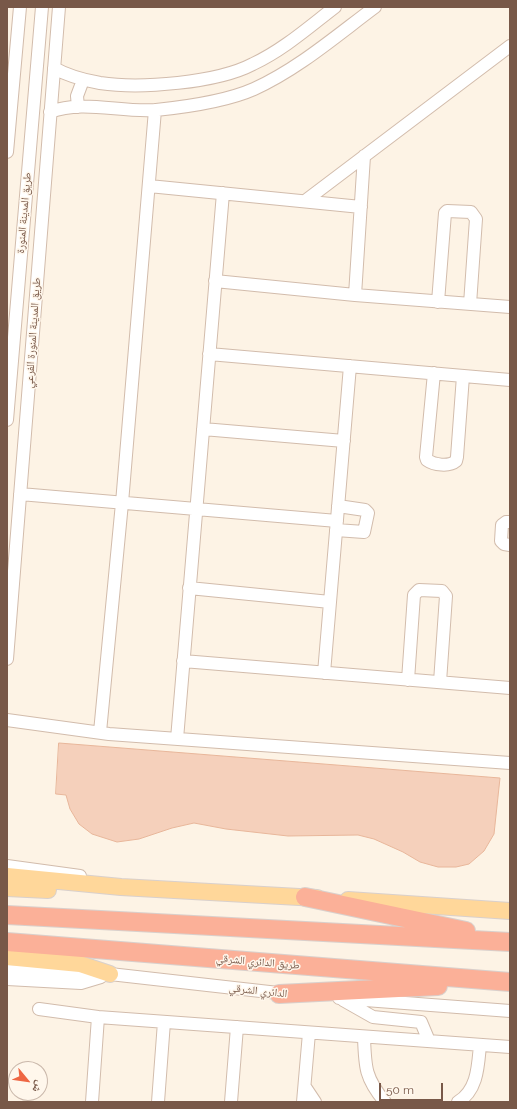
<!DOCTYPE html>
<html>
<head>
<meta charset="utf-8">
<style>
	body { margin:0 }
	#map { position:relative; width:517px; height:1109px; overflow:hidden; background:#fdf3e5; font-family:Raleway,"Noto Naskh Arabic",sans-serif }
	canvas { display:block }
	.frame { position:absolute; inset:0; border:8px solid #785848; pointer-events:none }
	.north { position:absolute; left:8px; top:1061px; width:40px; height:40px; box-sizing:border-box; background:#fff7ec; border:1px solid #c9b7aa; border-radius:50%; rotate:119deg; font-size:11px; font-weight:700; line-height:16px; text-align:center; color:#785848 }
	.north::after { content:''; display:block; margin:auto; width:14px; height:18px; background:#ee6643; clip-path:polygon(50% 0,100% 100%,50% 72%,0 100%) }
	.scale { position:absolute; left:379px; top:1083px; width:64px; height:18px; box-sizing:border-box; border:2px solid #785848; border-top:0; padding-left:5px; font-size:12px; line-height:14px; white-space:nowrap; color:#785848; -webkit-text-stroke:3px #fff7ec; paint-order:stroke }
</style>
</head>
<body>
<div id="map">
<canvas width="517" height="1109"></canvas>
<div class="frame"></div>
<div class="north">ش</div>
<div class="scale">50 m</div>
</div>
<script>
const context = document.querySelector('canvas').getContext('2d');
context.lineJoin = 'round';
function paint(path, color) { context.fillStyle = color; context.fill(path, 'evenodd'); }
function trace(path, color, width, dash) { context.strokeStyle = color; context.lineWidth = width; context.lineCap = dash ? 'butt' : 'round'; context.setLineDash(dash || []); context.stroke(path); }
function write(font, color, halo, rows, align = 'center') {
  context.font = font + ' Raleway,"Noto Naskh Arabic",sans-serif'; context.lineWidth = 3; context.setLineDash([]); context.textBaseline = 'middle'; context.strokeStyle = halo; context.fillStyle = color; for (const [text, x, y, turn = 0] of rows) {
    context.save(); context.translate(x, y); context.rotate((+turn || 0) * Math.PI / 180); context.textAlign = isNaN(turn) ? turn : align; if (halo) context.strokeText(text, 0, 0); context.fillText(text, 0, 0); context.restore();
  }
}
const building = new Path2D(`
	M59 743 500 778 494 834 484 851 469 864 456 867H438L420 862 403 852 374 839 358 835 288 836 226 829 194 823 172 828 139 839 117 842 92 834 79 824 70 809 66 795 56 794Z`);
const minor = new Path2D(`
	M54 68C68 76 83 80 100 83 140 89 217 83 253 64 283 50 309 27 335 7
	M78 107 77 96 83 80
	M50 112C83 99 121 113 156 110 185 107 227 101 254 89 298 69 336 36 375 7
	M7 152 20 7
	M149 186 361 207
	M305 201 510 46
	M215 281 355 295 510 307
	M355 295 364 156
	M438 302 445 213 447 211 471 212 476 219 470 304
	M209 354 510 380
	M434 373 426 457 427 460C434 465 449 467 456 461L457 457 463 376
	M7 420 42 7
	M203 429 344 441
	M20 494 337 521
	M510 522H506L502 525 501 541 504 544 510 545
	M336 530 364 532 368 513 365 510 338 506
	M189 588 330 602
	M7 659 59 7
	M183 661 510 688
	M324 673 350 366
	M408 680 414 595 419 590 442 591 446 596 440 682
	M7 720 109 734 510 763
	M100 732 122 503 155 110
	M177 739 223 193
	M7 866 80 876
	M7 971 110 974 287 994
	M7 979 81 983 101 977
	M339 998 510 1011
	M343 1000 373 1017 421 1022 429 1041
	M39 1009 98 1017
	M364 1037C365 1067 365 1078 385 1102
	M305 1087 315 1102
	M92 1102 98 1017 510 1047
	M158 1102 164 1022
	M231 1102 237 1027
	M303 1102 309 1033
	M458 1102C478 1090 478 1065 480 1045`);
const major = new Path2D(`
	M7 876 121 887 317 898
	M7 888 48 890
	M348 900 510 911
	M7 957 80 964 110 974`);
const highway = new Path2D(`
	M305 897 466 931
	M7 915 510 942
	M7 942 510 982
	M279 994 438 986`);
const streetNames = [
	["طريق المدينة المنورة",24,213,-85],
	["طريق المدينة المنورة الفرعي",33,333,-86],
	["طريق الدائري الشرقي",258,962,5],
	["الدائري الشرقي",258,991,6]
];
paint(building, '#f5d0bb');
trace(building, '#e8b69a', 1);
trace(minor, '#d2bcac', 14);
trace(major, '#d9d0cc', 18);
trace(highway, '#d9d0cc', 20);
trace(minor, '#fff', 12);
trace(major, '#ffd79a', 16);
trace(highway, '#fbb098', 18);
write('11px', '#785848', '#fff7ec', streetNames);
</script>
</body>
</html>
